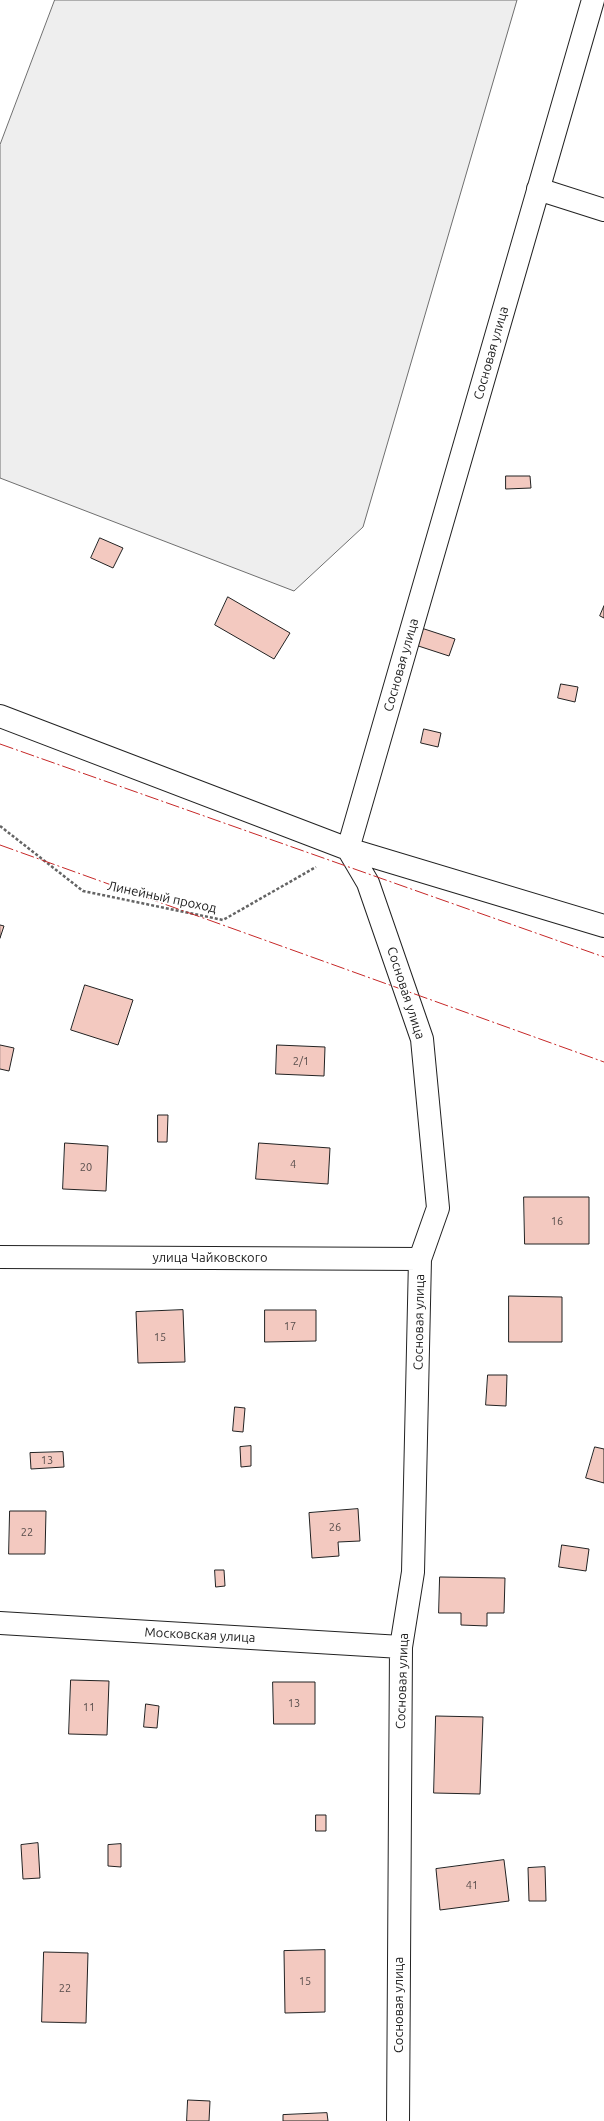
<!DOCTYPE html>
<html>
<head>
<meta charset="utf-8">
<style>
	body { margin:0 }
	canvas { display:block; background:#fff }
</style>
</head>
<body>
<canvas width="604" height="2121"></canvas>
<script>
const context = document.querySelector('canvas').getContext('2d');
context.lineJoin = 'round';
function paint(path, color) { context.fillStyle = color; context.fill(path, 'evenodd'); }
function trace(path, color, width, dash) { context.strokeStyle = color; context.lineWidth = width; context.lineCap = dash ? 'butt' : 'round'; context.setLineDash(dash || []); context.stroke(path); }
function write(font, color, halo, rows, align = 'center') {
  context.font = font + ' Ubuntu,sans-serif'; context.lineWidth = 3; context.setLineDash([]); context.textBaseline = 'middle'; context.strokeStyle = halo; context.fillStyle = color; for (const [text, x, y, turn = 0] of rows) {
    context.save(); context.translate(x, y); context.rotate((+turn || 0) * Math.PI / 180); context.textAlign = isNaN(turn) ? turn : align; if (halo) context.strokeText(text, 0, 0); context.fillText(text, 0, 0); context.restore();
  }
}
const green = new Path2D(`
	M55 0H517L363 527 294 591 0 478V145Z`);
const building = new Path2D(`
	M506 476H530L531 488 506 489Z
	M100 538 123 548 113 568 91 558Z
	M228 597 290 633 274 659 215 625Z
	M604 606V618L600 616Z
	M406 623 455 639 449 656 400 640Z
	M561 684 578 687 575 702 558 698Z
	M424 729 441 733 438 747 421 743Z
	M0 925 4 926 0 938Z
	M85 985 133 1000 118 1045 71 1030Z
	M0 1045 14 1048 9 1071 0 1069Z
	M277 1045 325 1047 324 1076 276 1074Z
	M158 1115H168L167 1142H158Z
	M65 1143 108 1146 106 1191 63 1189Z
	M259 1143 330 1148 328 1184 256 1179Z
	M524 1197H589V1244H525Z
	M509 1296 562 1297V1342H509Z
	M183 1310 185 1362 138 1363 136 1312Z
	M265 1310H316V1341L265 1342Z
	M488 1375H507L506 1406 486 1405Z
	M235 1407 245 1408 243 1432 233 1431Z
	M251 1446V1466L241 1467 240 1447Z
	M595 1447 604 1449V1483L586 1478Z
	M63 1452 64 1467 31 1469 30 1453Z
	M358 1509 360 1541 338 1542 339 1556 312 1558 309 1513Z
	M10 1511H46L45 1554H9Z
	M562 1545 589 1549 586 1571 559 1567Z
	M215 1570H224L225 1586 216 1587Z
	M440 1577 505 1578 504 1613H487V1626L461 1625V1613H439Z
	M71 1680 109 1681 107 1735 69 1734Z
	M273 1682H315V1724H274Z
	M146 1704 159 1706 157 1728 144 1727Z
	M436 1716 483 1717 480 1794 434 1793Z
	M316 1815H326V1831H316Z
	M38 1843 40 1878 23 1879 21 1845Z
	M121 1844V1867L108 1866V1845Z
	M504 1860 509 1901 440 1910 436 1869Z
	M545 1867 546 1901H529L528 1868Z
	M325 1950V2012L285 2013 284 1951Z
	M44 1952 88 1953 86 2023 42 2022Z
	M188 2100 210 2101 209 2121H187Z
	M327 2113 328 2121H283V2115Z`);
const path = new Path2D(`
	M0 826 83 891 223 920 316 867`);
const minor = new Path2D(`
	M538 189 604 210
	M0 716 348 849 604 926
	M0 1257 420 1259
	M0 1623 401 1647
	M398 2121 401 1647 413 1572 420 1259 438 1208 422 1039 368 883 348 849 593 0`);
const power = new Path2D(`
	M0 744 604 957
	M0 845 604 1062`);
const numberNames = [
	["2/1",301,1061],
	["4",293,1164],
	["20",86,1167],
	["16",557,1221],
	["17",290,1326],
	["15",160,1337],
	["13",47,1460],
	["26",335,1527],
	["22",27,1532],
	["13",294,1703],
	["11",89,1707],
	["41",472,1885],
	["15",305,1981],
	["22",65,1988]
];
const streetNames = [
	["Сосновая улица",491,353,-74],
	["Сосновая улица",401,665,-74],
	["Линейный проход",162,897,12],
	["Сосновая улица",406,993,72],
	["улица Чайковского",210,1258],
	["Сосновая улица",419,1322,-89],
	["Московская улица",200,1635,3],
	["Сосновая улица",402,1681,-88],
	["Сосновая улица",399,2005,-90]
];
paint(green, '#eee');
trace(green, '#6f6f6f', 1);
paint(building, '#f3c9c0');
trace(building, '#222', 1);
trace(minor, '#222', 24);
trace(path, '#646464', 2.5, [3, 2]);
trace(minor, '#fff', 22);
trace(power, '#c62828', 1, [14, 3, 2, 3]);
write('11px', '#564c4a', null, numberNames);
write('13px', '#222', '#fff', streetNames);
</script>
</body>
</html>
